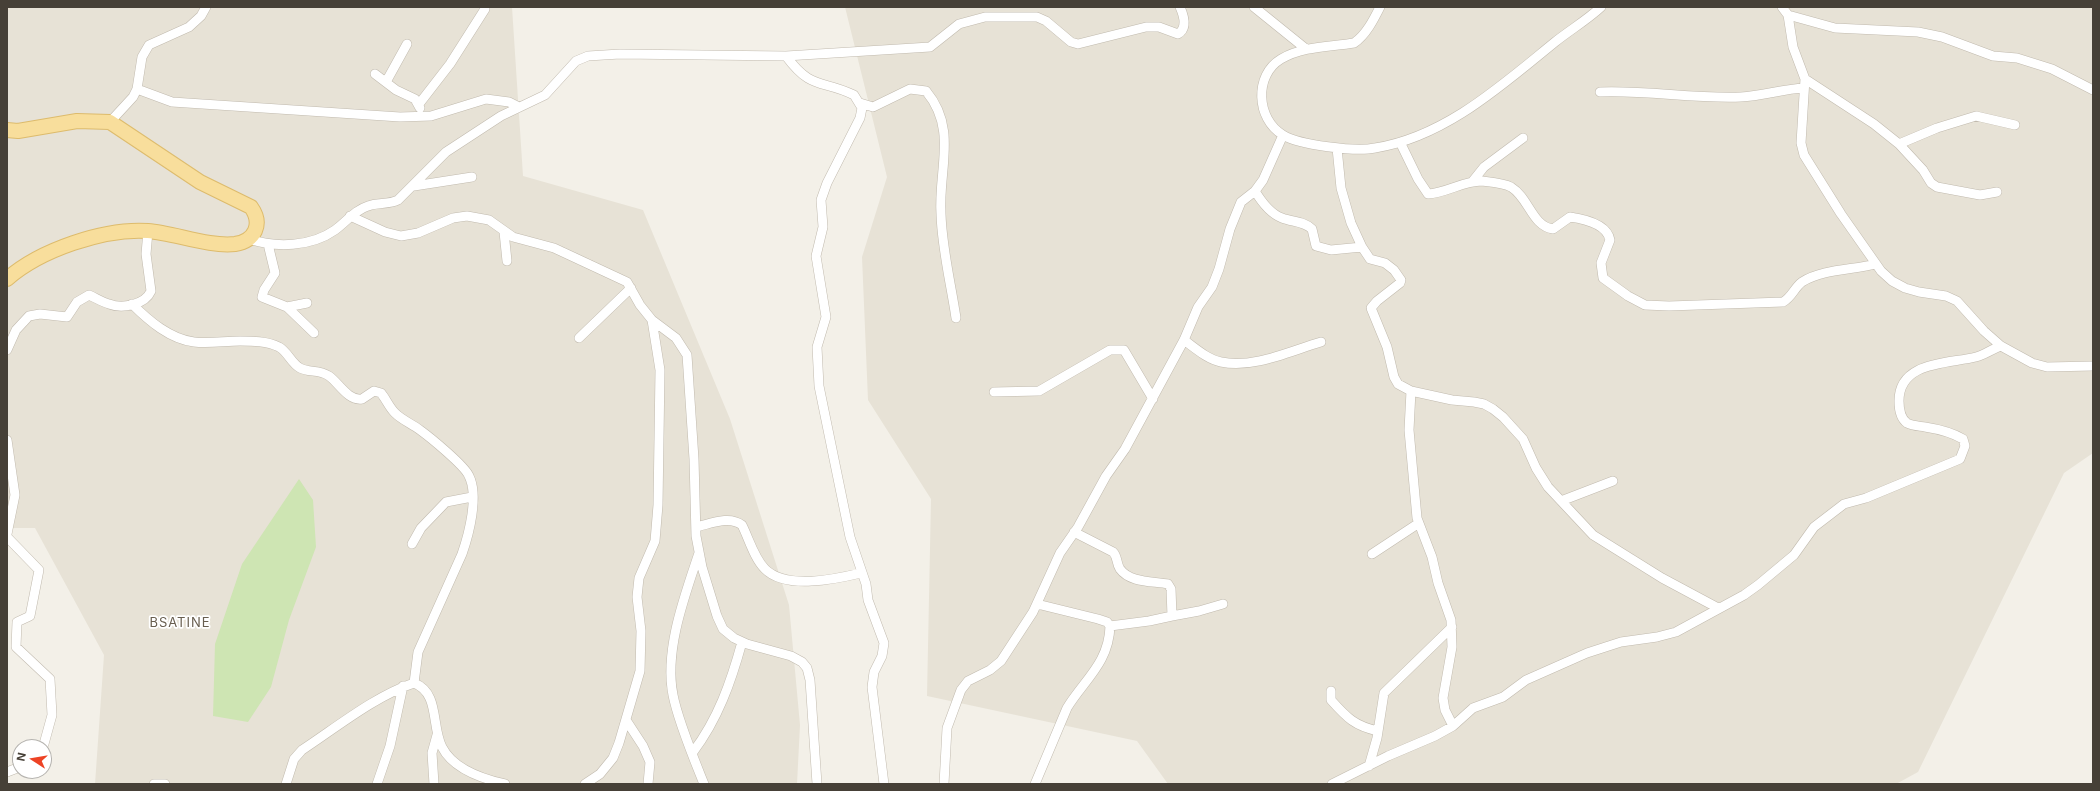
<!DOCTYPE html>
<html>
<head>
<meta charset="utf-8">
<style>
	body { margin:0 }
	#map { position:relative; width:2100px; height:791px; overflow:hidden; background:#f3f0e8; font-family:Inter,sans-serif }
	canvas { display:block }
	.frame { position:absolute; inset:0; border:8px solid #464037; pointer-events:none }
	.north { position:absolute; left:12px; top:739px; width:40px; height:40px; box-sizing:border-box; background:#fff; border:1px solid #b5b3af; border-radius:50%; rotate:282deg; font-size:11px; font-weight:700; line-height:16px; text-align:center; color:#464037 }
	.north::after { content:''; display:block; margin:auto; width:14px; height:18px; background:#ed4325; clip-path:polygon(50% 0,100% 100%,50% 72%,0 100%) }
</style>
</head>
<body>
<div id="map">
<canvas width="2100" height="791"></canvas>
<div class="frame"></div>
<div class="north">N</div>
</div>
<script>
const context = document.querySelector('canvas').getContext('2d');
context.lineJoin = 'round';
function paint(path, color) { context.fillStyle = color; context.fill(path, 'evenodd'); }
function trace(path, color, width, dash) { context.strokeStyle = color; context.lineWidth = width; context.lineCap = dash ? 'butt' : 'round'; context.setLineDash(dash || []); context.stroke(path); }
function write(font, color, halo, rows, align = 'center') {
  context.font = font + ' Inter,sans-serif'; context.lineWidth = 3.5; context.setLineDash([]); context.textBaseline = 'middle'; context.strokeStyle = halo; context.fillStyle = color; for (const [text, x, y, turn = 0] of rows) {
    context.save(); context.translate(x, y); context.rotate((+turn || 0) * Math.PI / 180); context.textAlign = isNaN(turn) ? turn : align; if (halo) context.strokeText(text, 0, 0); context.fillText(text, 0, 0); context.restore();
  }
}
const residential = new Path2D(`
	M7 7H512L523 176 643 210 730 419 789 605 800 725 797 784H95L104 655 35 528H7Z
	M845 7H2093V453L2064 473 1918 772 1896 784H1168L1137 741 927 696 931 499 868 400 862 257 887 177Z`);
const green = new Path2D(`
	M299 479 313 500 316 547 289 620 271 687 248 722 213 716 215 644 242 564Z`);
const street = new Path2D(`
	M1254 7 1306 49
	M1380 7C1374 19 1366 35 1354 43 1330 47 1303 46 1281 59 1254 75 1256 119 1283 135 1299 145 1356 152 1375 148 1445 137 1502 85 1555 42 1570 30 1587 20 1601 7
	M1782 7 1788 15 1793 47 1805 79 1801 143 1804 155 1841 214 1881 271 1892 281 1905 288 1919 292 1946 296 1957 301 1984 331 2001 346 2032 363 2047 367 2093 366
	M1788 15 1835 28 1918 32 1942 37 1993 56 2017 58 2052 69 2093 90
	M375 74 396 90 415 99 420 108
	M1805 79 1874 124 1899 144 1923 170 1931 183 1937 187 1980 195 1997 192
	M386 82 407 44
	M137 89 172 102 400 117 431 116 486 99 509 102 519 107
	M1600 92C1647 90 1694 99 1741 97 1762 96 1783 89 1804 88
	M860 103 873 107 910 89 926 91C958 129 938 170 941 214 942 249 951 284 956 318
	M419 104 450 64 485 9
	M110 122 133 97 137 89 142 57 149 45 189 27 201 16 206 7
	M1400 142 1418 179 1428 194C1446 193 1463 181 1482 181 1490 182 1504 183 1511 187 1529 198 1532 226 1553 229L1570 217C1584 219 1607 224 1610 240L1601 263 1603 278 1628 296 1645 305 1669 306 1783 302C1792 297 1794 288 1802 282 1823 269 1853 270 1876 264
	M1899 144 1937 128 1976 116 2015 125
	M1337 148 1341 188 1351 223 1362 247 1370 259 1385 263 1394 270 1401 280 1400 283 1377 301 1371 308 1387 347 1394 377 1398 384 1411 391 1452 400 1474 402 1484 404 1493 409 1503 417 1523 439 1536 468 1548 487 1593 535 1662 578 1718 608
	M1472 182 1484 167 1523 138
	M414 186 472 177
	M1255 191C1261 201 1271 214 1282 218 1292 222 1304 221 1312 229L1316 246 1331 250 1362 247
	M350 216 385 232 401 236 418 233 453 218 467 216 489 220 513 237 554 248 627 282 640 305 652 320 660 370 658 505 655 541 639 578 637 597 641 631 640 671 619 743 613 758 600 774 585 784
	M504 232 507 261
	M249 239C276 248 311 247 335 230 346 222 355 210 368 206 378 202 388 205 398 200L446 152 501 116 545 95 576 61 588 56 620 54 786 56
	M268 244 275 273 264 290 262 297 287 307 307 303
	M132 304C149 321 170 339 194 342 209 344 225 341 240 341 252 341 267 341 279 347 288 352 291 363 300 368 309 373 319 369 329 376 339 383 348 401 362 399L374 391 381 393C386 399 389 407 395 413 402 420 412 424 420 430 431 438 465 466 469 476 479 496 469 534 462 554L418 652 414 683
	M287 307 314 333
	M652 320 676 338 687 355 694 459 696 536 702 567 717 616 723 629 734 638 747 644 791 656 802 662 807 668 810 680 817 784
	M579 338 631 288
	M1184 340C1195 348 1207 359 1221 362 1253 369 1290 351 1321 342
	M7 350 16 330 29 316 40 314 67 317 77 302 89 295C96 298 102 302 109 304 122 309 145 305 151 291L146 254 148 231
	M1411 391 1409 430 1417 518 1432 557 1438 583 1451 620 1452 647 1443 698 1445 710 1453 726
	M994 392 1039 391 1110 350H1124L1153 399
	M7 440 15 495 7 534
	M1561 501 1613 481
	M696 527C710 524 729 515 742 525 749 539 754 558 765 569 786 590 836 579 861 573
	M1074 532 1113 552C1118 557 1116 563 1120 569 1130 583 1153 581 1168 584L1171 589 1172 616 1149 621 1110 626
	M7 537 39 570 30 616 17 622 16 647 50 679 52 715 44 744 41 747
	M412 544 421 528 446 502 472 497
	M699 553C685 595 664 650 673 695 678 721 694 759 704 784
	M1372 554 1419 523
	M1172 616 1199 611 1223 604
	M1331 691V700C1347 718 1355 726 1378 731
	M626 720 643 746 650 762 648 784
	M693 752C718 719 731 682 742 642
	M1369 766 1377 738 1384 693 1452 627
	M7 772 20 767
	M154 784H165
	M286 784 294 759 302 750C337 727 375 696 414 683 440 693 431 726 442 747 453 769 483 779 505 784
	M377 784 390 746 403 686
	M434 784 432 753 437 735
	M884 784 872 687 874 672 882 656 884 643 868 600 866 584 850 537 819 386 817 347 826 317 816 256 823 227 821 200 827 183 860 118 862 108 854 95C821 79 812 91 786 56L930 47 959 24 985 17H1037L1046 21 1071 42 1078 44 1146 27H1159L1178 34C1188 28 1184 16 1180 7
	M944 784 947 728 961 690 968 681 990 670 1001 661 1033 612 1060 553 1078 527 1106 476 1125 449 1184 340 1198 307 1212 287 1219 269 1230 229 1241 202 1255 191 1263 180 1283 135
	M1035 784 1067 708C1084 680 1109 663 1110 626L1107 622 1098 619 1037 604
	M1332 784 1388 756 1435 736 1453 726 1473 708 1503 697 1526 680 1587 653 1621 642 1657 637 1676 632 1744 595 1758 585 1794 555 1814 527 1844 504 1866 498 1960 459 1965 446 1963 439C1951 432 1938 429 1925 427 1919 426 1913 426 1907 423 1900 418 1899 409 1899 401 1899 361 1948 364 1976 357 1984 355 1992 349 2001 346`);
const primary = new Path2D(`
	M7 130 18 131 77 121 110 122 200 182 251 207C263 224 255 241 235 244 209 247 174 233 148 231 104 228 40 250 7 279`);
const quarterNames = [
	["BSATINE",180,623]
];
paint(residential, '#e7e2d6');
paint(green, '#cee5b3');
trace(street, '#c1baae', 10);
trace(primary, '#ddbb6c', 16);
trace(street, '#fff', 9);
trace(primary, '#f8de9c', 14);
context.letterSpacing = '1px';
write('13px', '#685e4f', '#fff', quarterNames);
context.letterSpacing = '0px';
</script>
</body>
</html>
